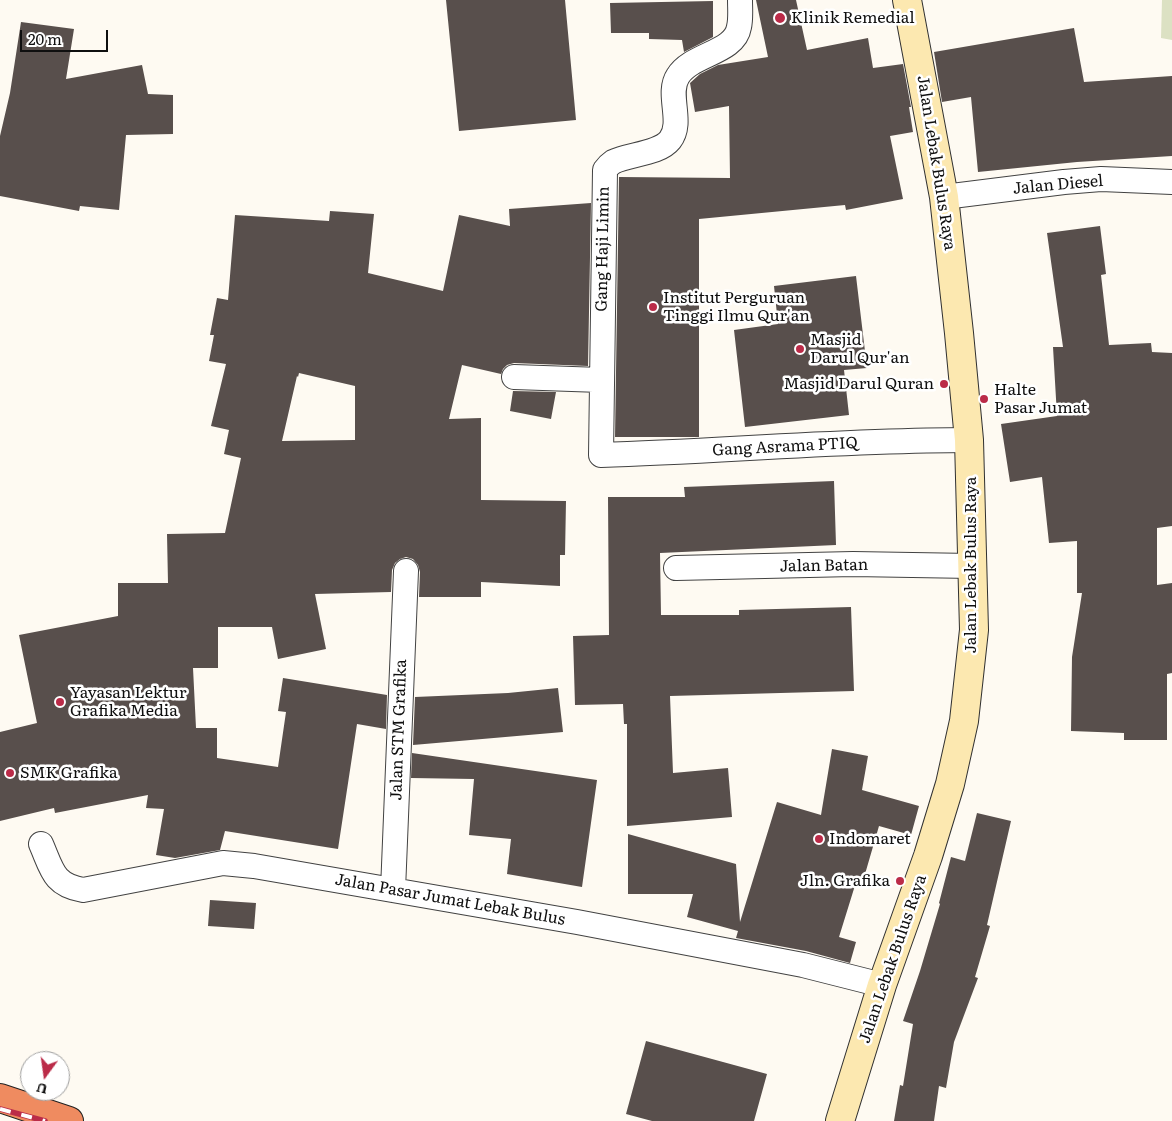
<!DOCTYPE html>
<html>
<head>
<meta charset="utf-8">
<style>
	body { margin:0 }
	#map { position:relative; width:1172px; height:1121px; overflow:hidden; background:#fefaf2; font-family:Literata,serif }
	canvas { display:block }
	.north { position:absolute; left:20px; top:1051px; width:50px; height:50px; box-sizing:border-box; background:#fff; border:1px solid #9f9f9f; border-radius:50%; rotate:194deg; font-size:14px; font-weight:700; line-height:20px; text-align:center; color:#0f0f0f }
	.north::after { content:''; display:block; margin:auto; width:18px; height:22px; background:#bb2b48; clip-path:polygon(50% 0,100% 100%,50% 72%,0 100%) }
	.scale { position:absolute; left:20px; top:30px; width:88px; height:22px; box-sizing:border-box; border:2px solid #0f0f0f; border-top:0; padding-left:6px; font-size:15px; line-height:18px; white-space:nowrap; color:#0f0f0f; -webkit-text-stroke:4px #fff; paint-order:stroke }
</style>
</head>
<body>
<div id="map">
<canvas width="1172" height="1121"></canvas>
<div class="north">U</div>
<div class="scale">20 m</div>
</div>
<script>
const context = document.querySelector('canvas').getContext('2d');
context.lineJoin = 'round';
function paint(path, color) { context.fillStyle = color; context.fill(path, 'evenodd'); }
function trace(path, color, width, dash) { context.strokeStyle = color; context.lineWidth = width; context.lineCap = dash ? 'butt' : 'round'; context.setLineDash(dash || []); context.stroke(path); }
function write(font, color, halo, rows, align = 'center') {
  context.font = font + ' Literata,serif'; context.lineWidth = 5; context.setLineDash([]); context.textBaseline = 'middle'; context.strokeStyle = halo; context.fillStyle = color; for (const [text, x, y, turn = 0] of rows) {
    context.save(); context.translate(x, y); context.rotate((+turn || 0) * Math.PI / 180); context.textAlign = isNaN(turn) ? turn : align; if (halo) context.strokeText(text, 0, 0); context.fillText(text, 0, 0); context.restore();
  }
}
const cemetery = new Path2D(`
	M1162 0H1172V40L1161 38Z`);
const building = new Path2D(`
	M446 0H565L576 120 459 131Z
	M756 0H796L807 50 868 38 873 68 903 64 911 107H909L913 132 890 136 903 199 846 210 845 205 699 219V437H615L619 177 730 178 729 106 695 112 690 83 700 74 718 65 768 57Z
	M713 1V37L684 52 682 40 649 39V33H611L610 3Z
	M21 22 74 29 66 79 142 65 148 94 173 95V134L126 135 119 210 80 206 79 211 0 196V136L10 93Z
	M1074 28 1084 82 1172 76V156L1077 162 978 172 971 97 942 102 934 52Z
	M591 203 588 366 514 363 507 365 503 369 501 374 462 365 449 419 481 418V500L566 501 565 555H560V586L481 582V597H419L420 572 418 565 413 559 406 557 400 559 395 563 392 570 391 592 315 594 326 649 278 659 272 627H218V668H193L196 728H217V758L278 767 286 712 278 711 283 678 387 695 386 729 357 724 338 849 225 831 220 850 175 858 156 855 164 809 146 808 148 795 55 813 54 808 0 821V732L37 723 19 635 118 616V583H168L167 534 225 533 241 458 224 454 229 430 211 426 226 364 209 361 214 335H210L217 298 228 300 235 215 329 221 330 211 374 214 368 273 443 291 459 215 510 226 509 209ZM299 373 355 386V440L282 441 297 376 298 377Z
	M1100 226 1106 274 1101 275 1109 345 1151 343 1152 352 1172 353V526L1157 528V585L1172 583V673L1167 674V740H1124V733L1071 731 1072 657 1082 593H1077V541L1049 543 1042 477 1010 482 1001 424 1057 416 1053 347H1063L1047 233Z
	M856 276 867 368 844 370 849 415 745 427 734 330 778 324 774 286Z
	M513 391 556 392 551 419 510 411Z
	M834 481 836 545 660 553 661 615H739V610L851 607 854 691 670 696 673 773 728 768 732 817 627 826V724H624L623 704 575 705 573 636 609 635 608 497H685L684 487Z
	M558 688 563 732 413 745 415 697 508 693Z
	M832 749 868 756 862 790 919 806 911 835 879 826 863 881 857 879 839 937 856 942 850 963 806 951 736 938 738 931 687 917 693 894H628V834L736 864 740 922 777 802 821 815Z
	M412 753 597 780 582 887 507 874 511 839 469 835 474 779 411 778Z
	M977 813 1011 821 987 925 990 926 975 977 978 978 954 1042 946 1088 939 1086 934 1121H894L900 1085 903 1086 913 1024 903 1021 920 971 940 904 939 903 951 857 965 861Z
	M210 900 256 903 254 929 208 926Z
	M646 1041 767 1074 754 1121H652L626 1114Z`);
const street = new Path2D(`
	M740 0C740 9 741 19 739 27 735 53 691 54 678 76 666 94 684 122 670 140 659 154 629 154 613 162 610 164 607 167 605 170L601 455C724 451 846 440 969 440
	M944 197 1064 182 1101 179 1172 182
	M514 377 601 380
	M676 568 853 564 972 566
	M41 844C52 869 53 885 83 890L223 863 254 866 577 922 803 965 882 985
	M393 890 406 571`);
const secondary = new Path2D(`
	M840 1121 882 985 928 856 950 784 964 721 974 630 969 440 959 333 944 197 907 0`);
const highway = new Path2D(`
	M0 1098 69 1121`);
const rail = new Path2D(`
	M0 1109 45 1121`);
const markers = [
	[780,18,6,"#bb2b48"],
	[653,307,5,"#bb2b48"],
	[800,349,5,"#bb2b48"],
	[944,384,5,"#bb2b48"],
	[984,399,5,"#bb2b48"],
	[60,702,5,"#bb2b48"],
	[10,773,5,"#bb2b48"],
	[819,839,5,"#bb2b48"],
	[900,881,5,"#bb2b48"]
];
const poiNames = [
	["Klinik Remedial",791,18],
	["Institut Perguruan",663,298],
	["Tinggi Ilmu Qur'an",663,316],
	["Masjid",810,340],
	["Darul Qur'an",810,358],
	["Masjid Darul Quran",934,384,"right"],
	["Halte",994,390],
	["Pasar Jumat",994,408],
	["Yayasan Lektur",70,693],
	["Grafika Media",70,711],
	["SMK Grafika",20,773],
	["Indomaret",829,839],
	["Jln. Grafika",890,881,"right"]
];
const streetNames = [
	["Jalan Lebak Bulus Raya",936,163,81],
	["Jalan Diesel",1058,185,-5],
	["Gang Haji Limin",603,249,-89],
	["Gang Asrama PTIQ",785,447,-3],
	["Jalan Lebak Bulus Raya",971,565,-90],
	["Jalan Batan",824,566,-1],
	["Jalan STM Grafika",399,730,-88],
	["Jalan Pasar Jumat Lebak Bulus",450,900,10],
	["Jalan Lebak Bulus Raya",893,959,-71]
];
paint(cemetery, '#dce1c3');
paint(building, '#584f4c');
trace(street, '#424242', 26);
trace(secondary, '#313131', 30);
trace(highway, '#202020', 30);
trace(street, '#fff', 24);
trace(secondary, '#fce8b0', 28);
trace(highway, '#ef8b60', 28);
trace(rail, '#bb2b48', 5.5);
trace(rail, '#fff', 4, [11]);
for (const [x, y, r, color] of markers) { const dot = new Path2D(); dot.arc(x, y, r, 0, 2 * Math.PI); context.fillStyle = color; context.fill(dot); trace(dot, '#fff', 2); }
write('16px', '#0f0f0f', '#fff', poiNames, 'left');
write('16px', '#0f0f0f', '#fff', streetNames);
</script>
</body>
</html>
